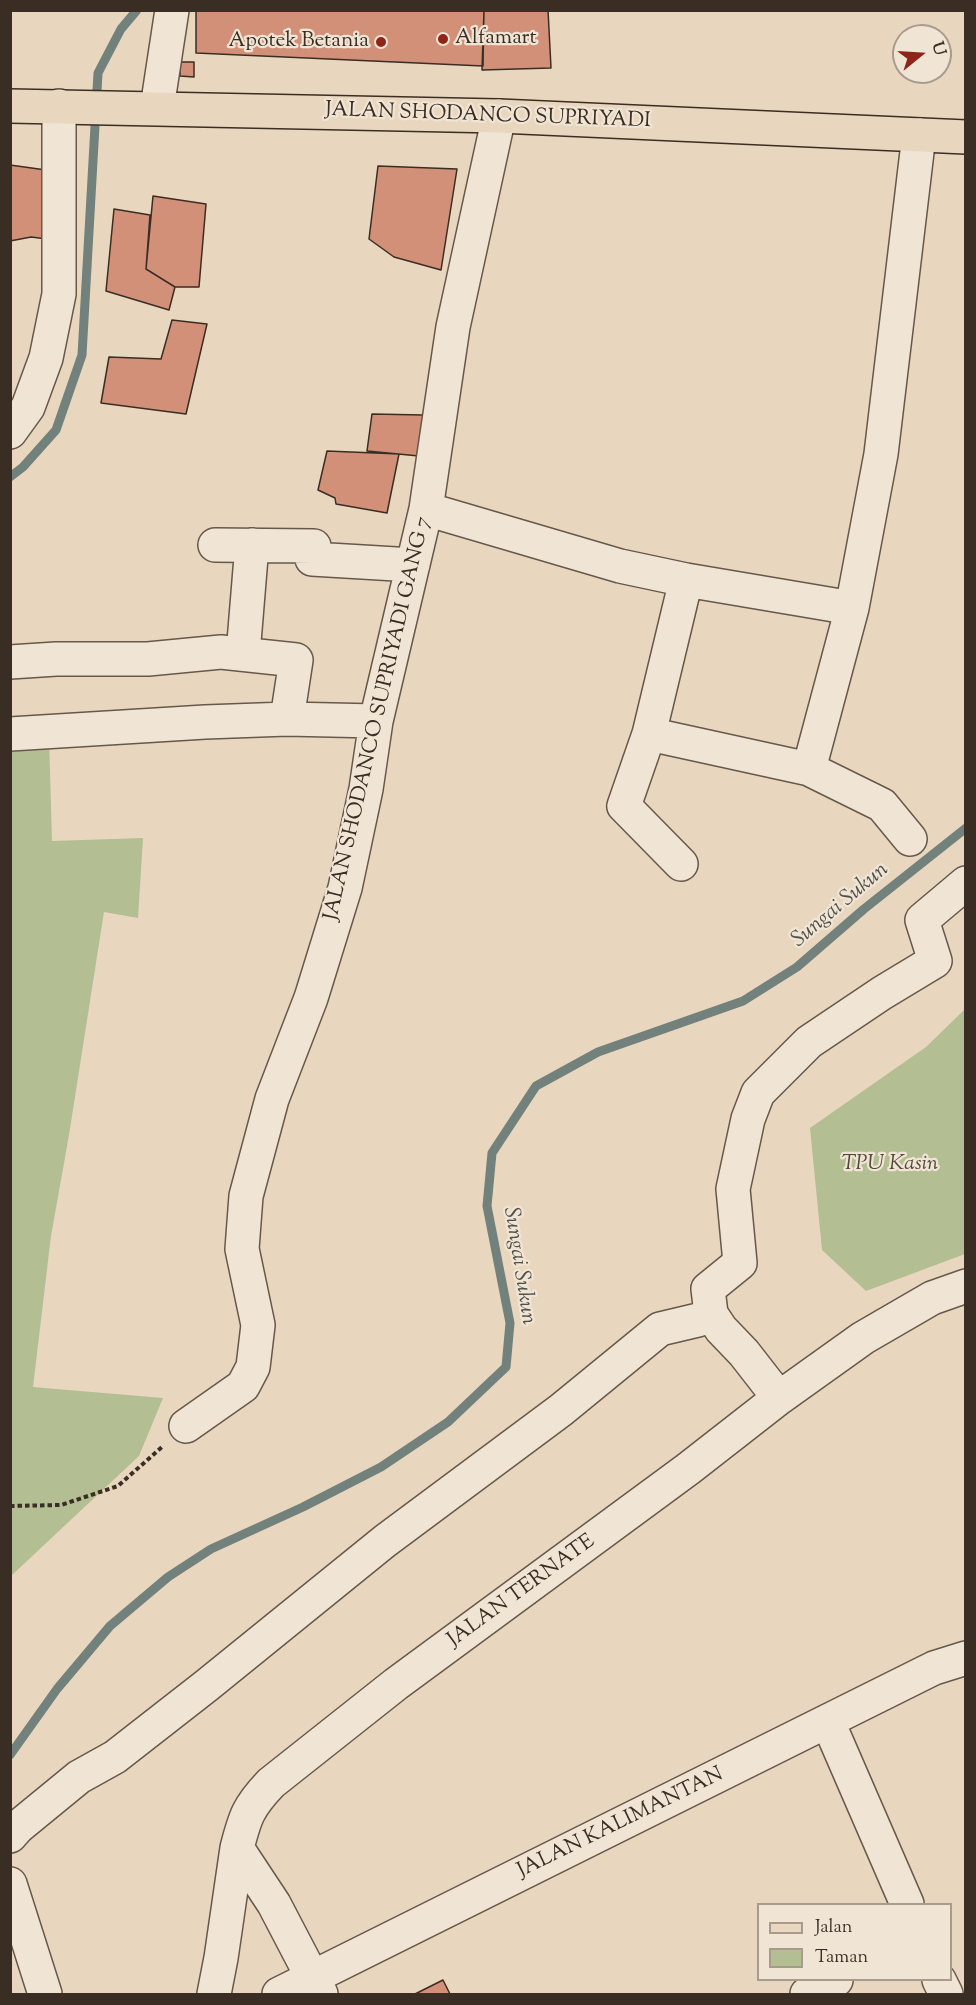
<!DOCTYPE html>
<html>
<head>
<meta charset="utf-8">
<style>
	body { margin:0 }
	#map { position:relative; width:976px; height:2005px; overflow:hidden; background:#e8d7be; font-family:"Sorts Mill Goudy",serif }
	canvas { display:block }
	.frame { position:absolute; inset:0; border:12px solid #3a2d23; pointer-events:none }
	.legend { position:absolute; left:757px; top:1903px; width:195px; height:78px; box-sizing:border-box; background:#f0e5d5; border:2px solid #a79b8e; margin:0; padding:8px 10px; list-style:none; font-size:18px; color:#3a2d23 }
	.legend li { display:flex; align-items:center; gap:12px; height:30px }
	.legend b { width:30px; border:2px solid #a79b8e }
	.north { position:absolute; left:892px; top:24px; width:60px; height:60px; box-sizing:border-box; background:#f0e5d5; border:2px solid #a79b8e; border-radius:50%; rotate:72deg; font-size:16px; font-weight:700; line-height:24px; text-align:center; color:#3a2d23 }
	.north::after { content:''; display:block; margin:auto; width:21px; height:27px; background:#8f2418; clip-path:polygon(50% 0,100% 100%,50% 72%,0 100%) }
</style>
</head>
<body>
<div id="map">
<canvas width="976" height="2005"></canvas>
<div class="frame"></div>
<ul class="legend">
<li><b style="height:8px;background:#e8d7be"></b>Jalan</li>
<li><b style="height:16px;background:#b4be93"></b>Taman</li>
</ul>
<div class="north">U</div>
</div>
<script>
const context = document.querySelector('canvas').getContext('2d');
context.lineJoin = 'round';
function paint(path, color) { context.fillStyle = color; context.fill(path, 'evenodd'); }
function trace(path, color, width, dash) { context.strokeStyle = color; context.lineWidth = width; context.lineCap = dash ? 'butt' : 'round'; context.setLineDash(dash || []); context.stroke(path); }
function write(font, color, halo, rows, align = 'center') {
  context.font = font + ' "Sorts Mill Goudy",serif'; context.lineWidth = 4.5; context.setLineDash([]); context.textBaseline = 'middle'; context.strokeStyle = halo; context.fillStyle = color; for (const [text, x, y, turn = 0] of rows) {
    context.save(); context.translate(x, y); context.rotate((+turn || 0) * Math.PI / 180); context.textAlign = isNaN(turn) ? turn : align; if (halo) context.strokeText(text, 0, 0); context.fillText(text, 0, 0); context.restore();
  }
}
const green = new Path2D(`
	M49 736 52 841 143 838 138 918 104 912 69 1135 51 1236 33 1387 163 1398 139 1456 11 1576 10 738Z
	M965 1009V1254L866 1291 822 1250 810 1128 926 1047Z`);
const stream = new Path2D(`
	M10 477 23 467 56 430 82 355 98 73 121 29 137 10
	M10 1755 57 1689 110 1626 168 1577 211 1549 303 1507 381 1467 448 1422 506 1367 510 1323 487 1206 492 1153 536 1086 598 1052 743 1001 797 967 864 909 966 828`);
const building = new Path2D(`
	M196 10H484L483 66 196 53Z
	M484 10H548L551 68 482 70Z
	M180 62H194V77L180 76Z
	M10 165 46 170 47 239 31 237 10 241Z
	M378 166 457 169 441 270 394 257 369 239Z
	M153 196 206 204 199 287H175L146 269Z
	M114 209 150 215 146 269 175 287 169 310 106 291Z
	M172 320 207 324 186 414 101 403 109 357 161 359Z
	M372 414 423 415 419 456 367 451Z
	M327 451 399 454 387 513 336 504 335 498 318 490Z
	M443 1980 450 1994H415Z`);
const path = new Path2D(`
	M10 1506 61 1505 118 1486 163 1446`);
const minor = new Path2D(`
	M157 108 172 10
	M10 432 28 407 46 358 59 294V106
	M426 509 620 566 686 580 852 608 881 454 919 135
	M215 545 314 546 312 559 413 565
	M243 654 252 545
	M10 662 56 659H148L221 652 296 660 287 719
	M10 734 205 722 287 719 376 721
	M649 734 809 769 882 805 910 839
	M809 769 852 608
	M681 864 624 806 649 734 686 580
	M779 1398 744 1353 721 1329 711 1314 708 1289 740 1263 733 1189 748 1119 758 1093 809 1042 882 993 935 961 922 920 966 883
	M186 1426 243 1386 253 1367 258 1325 242 1249 246 1196 272 1099 311 998 345 888 366 789 376 721 426 509 453 327 499 116
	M828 1722 907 1904
	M10 1836 18 1827 79 1777 115 1757 206 1686 385 1541 561 1410 660 1329 698 1320 711 1314
	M10 1884 45 1994
	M939 1980 946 1994
	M214 1994 221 1958 237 1848
	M279 1994 934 1668 966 1658
	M321 1994 274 1904 237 1848C245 1817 248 1807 271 1783L396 1684 688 1469 779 1398 863 1338 932 1298 966 1286
	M807 1994 836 1980`);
const major = new Path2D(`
	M10 106 499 116 966 137`);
const markers = [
	[443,39,6,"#8f2418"],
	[381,42,6,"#8f2418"]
];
const poiNames = [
	["Alfamart",455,39],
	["Apotek Betania",369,42,"right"]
];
const streetNames = [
	["JALAN SHODANCO SUPRIYADI",488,117,2],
	["JALAN SHODANCO SUPRIYADI GANG 7",379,719,-77],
	["JALAN TERNATE",522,1592,-36],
	["JALAN KALIMANTAN",621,1824,-26]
];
const parkNames = [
	["TPU Kasin",890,1165]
];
const waterNames = [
	["Sungai Sukun",841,906,-40],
	["Sungai Sukun",518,1266,81]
];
paint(green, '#b4be93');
trace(stream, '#72817b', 9);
paint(building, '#d29079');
trace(building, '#3a2d23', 1.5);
trace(minor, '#66584a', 36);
trace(major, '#3a2d23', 36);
trace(path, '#3a2d23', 4, [4.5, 3]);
trace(minor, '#f0e5d5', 33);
trace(major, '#e8d7be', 33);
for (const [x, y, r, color] of markers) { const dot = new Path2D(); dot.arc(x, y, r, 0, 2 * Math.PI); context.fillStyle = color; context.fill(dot); trace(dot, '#f0e5d5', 2); }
write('21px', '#3a2d23', '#f0e5d5', poiNames, 'left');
write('21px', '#3a2d23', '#f0e5d5', streetNames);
write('italic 21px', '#524a39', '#f0e5d5', parkNames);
write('italic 22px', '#515048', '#f0e5d5', waterNames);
</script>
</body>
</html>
